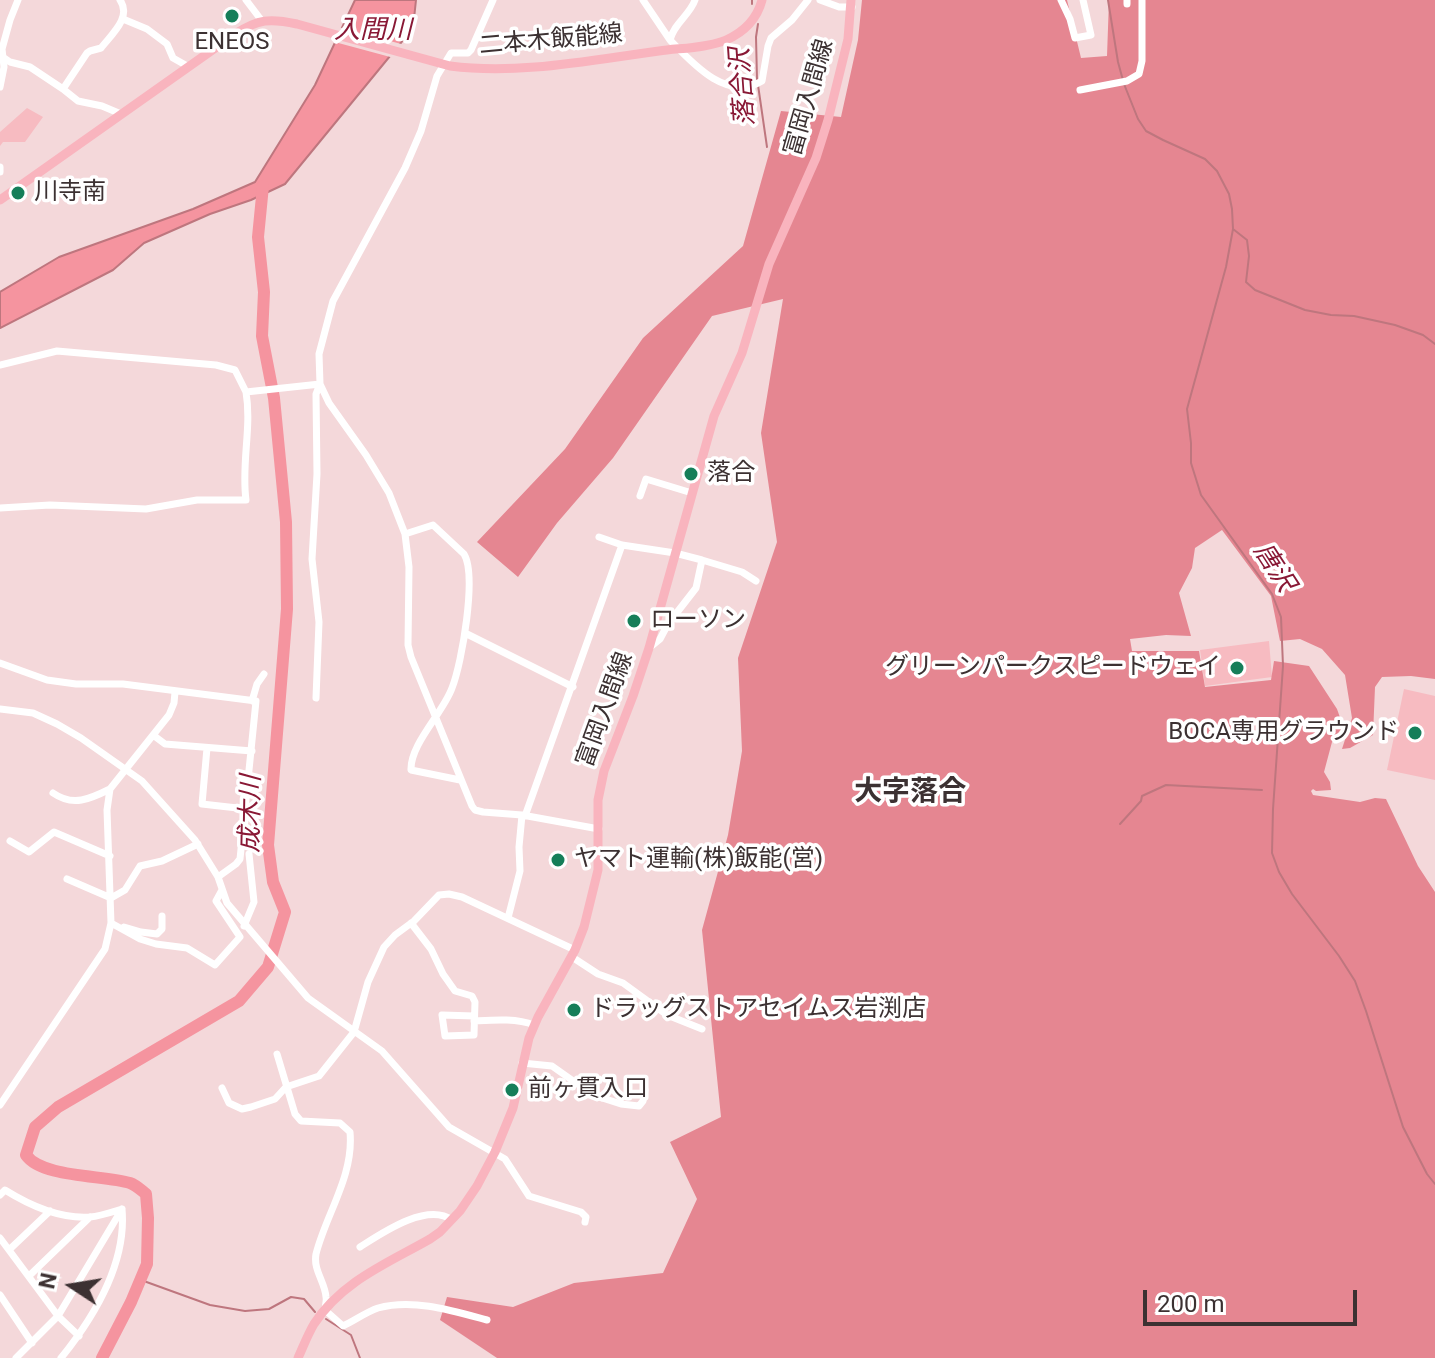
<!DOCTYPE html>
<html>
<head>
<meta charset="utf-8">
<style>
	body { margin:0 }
	#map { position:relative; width:1435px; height:1358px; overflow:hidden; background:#f4d8da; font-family:Roboto,sans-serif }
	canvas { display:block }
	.north { position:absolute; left:32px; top:1246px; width:80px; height:80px; -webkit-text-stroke:6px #fff; paint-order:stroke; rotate:282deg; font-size:22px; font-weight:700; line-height:32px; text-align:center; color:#3c3132 }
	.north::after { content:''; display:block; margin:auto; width:28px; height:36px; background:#3c3132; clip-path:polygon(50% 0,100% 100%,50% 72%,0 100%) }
	.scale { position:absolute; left:1143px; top:1290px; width:214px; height:36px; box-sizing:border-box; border:4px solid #3c3132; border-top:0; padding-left:10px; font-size:24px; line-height:28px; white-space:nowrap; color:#3c3132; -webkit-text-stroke:6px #fff; paint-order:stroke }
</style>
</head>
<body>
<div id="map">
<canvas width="1435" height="1358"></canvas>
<div class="north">N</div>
<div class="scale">200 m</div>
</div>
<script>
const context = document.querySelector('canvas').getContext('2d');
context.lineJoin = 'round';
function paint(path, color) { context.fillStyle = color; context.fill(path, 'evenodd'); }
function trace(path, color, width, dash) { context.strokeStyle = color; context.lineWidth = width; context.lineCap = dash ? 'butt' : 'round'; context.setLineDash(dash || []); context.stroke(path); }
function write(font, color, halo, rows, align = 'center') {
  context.font = font + ' Roboto,"Noto Sans JP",sans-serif'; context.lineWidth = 7; context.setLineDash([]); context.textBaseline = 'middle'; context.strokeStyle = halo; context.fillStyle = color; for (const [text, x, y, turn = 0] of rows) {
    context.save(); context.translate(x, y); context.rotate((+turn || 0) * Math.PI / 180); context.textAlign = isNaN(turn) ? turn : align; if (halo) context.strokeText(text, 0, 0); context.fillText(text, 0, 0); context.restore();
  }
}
const green = new Path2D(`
	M27 108 43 117 25 142H3L0 146V132Z
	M1269 641 1272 677 1205 686 1200 650Z
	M1404 689 1435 696V780L1387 770Z`);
const forest = new Path2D(`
	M862 0H1067L1081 58 1107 56 1109 0H1435V679L1411 676 1382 677 1375 687 1373 735 1350 748 1342 749 1352 718 1345 675 1322 649 1300 639 1280 641 1271 596 1222 530 1195 548 1192 568 1179 593 1191 636 1166 635 1130 639 1132 651H1199L1205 687 1271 680 1274 661 1309 666 1337 709 1343 726 1332 742 1324 772 1330 782 1331 790 1316 791 1313 789 1311 791 1313 795 1360 802 1375 798 1386 799 1418 866 1435 892V1358H497L440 1320 447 1297 513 1307 574 1283 663 1273 697 1199 670 1142 721 1117 702 930 728 835 742 751 738 658 777 542 761 433 783 299 712 316 613 458 557 523 518 577 477 542 565 449 643 338 743 246 781 111 841 117 858 40Z`);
const water = new Path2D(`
	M355 0H416L413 28 285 184 251 200 210 214 144 243 113 270 0 328V292L59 257 193 209 255 182 315 85Z`);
const pier = new Path2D(`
	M338 27 405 45 394 58 331 41Z`);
const stream = new Path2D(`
	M1108 0 1118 62 1124 84 1138 119 1146 131 1163 140 1205 159 1217 171 1229 194 1232 209 1233 229 1226 267 1187 409 1191 443V463L1201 495 1272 594 1281 617 1283 666 1273 809 1272 853 1279 872 1292 894 1339 956 1355 981 1366 1011 1403 1127 1427 1174 1435 1184
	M752 4V0
	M757 79 756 37 758 24
	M758 85 767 147
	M1233 229 1247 240 1249 256 1246 282 1255 290 1305 310 1331 315 1354 316 1395 325 1423 335 1435 344
	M1120 824 1141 801 1142 796 1166 785 1262 790
	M141 1280 210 1305 245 1311 269 1309 291 1297 304 1299 315 1312
	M326 1319 351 1335 360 1358`);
const river = new Path2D(`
	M102 1358 131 1302 147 1264 148 1218 146 1194C141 1190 136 1185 130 1183 104 1175 42 1178 26 1155L35 1127 58 1107 239 1001 268 967 285 912 273 882 268 845 287 609 286 522 274 398 262 336 264 292 258 237 263 186`);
const minor = new Path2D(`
	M246 0 262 21
	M493 0 471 50 468 53H451L437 76 421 131 405 168 333 301 319 354 320 384 329 403 366 455 389 493 405 534 409 567 408 645 411 657 472 806 475 810 483 812 522 815 599 829
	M643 0 670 40
	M695 0C690 15 674 23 670 40 693 64 727 102 762 81L768 46 771 38 792 20 808 0
	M820 0 839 7H852
	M1061 0 1070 19 1075 38 1091 35 1083 0
	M1127 0V4
	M123 19 147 29 167 44 173 58 189 67
	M0 55 10 62 30 67 63 89 78 101 102 106 121 114
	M0 87 4 67 2 49 10 20 18 0
	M63 89 87 53 90 51 101 48C112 34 132 17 120 0
	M1080 90 1127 81 1139 74 1142 61V0
	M0 167V172
	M0 365 57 351 216 365 235 370 246 392 320 384
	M640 496 646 479 692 493
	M0 508 50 505 146 509 197 500H246C241 463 252 428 246 392
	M405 534 433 525 464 554C477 575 462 663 452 688 443 713 410 744 411 770L460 780
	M599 537 622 545 675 553 702 560 742 572 756 581
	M465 633 573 687
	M649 648 660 639 668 624 696 588 702 560
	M0 663 47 680 76 684H123L256 701 240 859 236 864 218 877
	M316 698 319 622 312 559 317 474 316 394 320 384
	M252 701 257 684 264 674
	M0 709 33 713 57 724 81 738 142 781 195 840 218 877 227 903 308 998 382 1051 449 1127 505 1159 529 1196 581 1212 586 1217 585 1222
	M153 735 165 744 252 751
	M207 748 202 804 246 809
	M53 793C73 807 90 799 110 789
	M525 816 622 545
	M10 841 29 852 54 832 110 856
	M67 879 111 898 125 890 140 866 162 861 198 844
	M508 918 520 871 519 847 522 815
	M111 923 140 939 156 944 187 948 215 965 240 937 216 901 222 890
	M411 923 431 949 443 974 455 991 472 996 475 1002 474 1035 445 1036 442 1015 474 1016
	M244 926 254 902 249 854
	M124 927 141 932 157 934 162 929V916
	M572 957 598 974 623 983 667 1015 702 1029
	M474 1021C493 1020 516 1018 534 1025
	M277 1054 295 1114 301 1121 340 1123 350 1132C354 1176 326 1214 316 1254 313 1270 325 1282 326 1297 327 1301 325 1306 325 1310L343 1326C354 1321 366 1312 378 1308 413 1298 454 1311 487 1320
	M522 1063 552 1066 593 1095 621 1104 639 1106 643 1101 645 1090
	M222 1088 229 1103 242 1109 251 1107 275 1099 286 1087 319 1076 354 1032 368 982 384 947 395 935 414 921 439 895 449 894 462 897 575 950
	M0 1105 105 949 111 923 107 810 110 789 169 715 174 703 175 692
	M0 1195 5 1190C29 1205 60 1219 90 1217 101 1216 112 1212 122 1209
	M0 1238 58 1316 79 1336
	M360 1247C382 1233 427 1202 452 1220
	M10 1249 50 1211
	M29 1276 90 1217
	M0 1295 32 1343
	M16 1358 58 1316 122 1209
	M61 1358C94 1317 127 1264 122 1209`);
const major = new Path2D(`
	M0 200 235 34C258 19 270 18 297 24L450 66C519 75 591 60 659 51 679 48 708 48 726 40 744 32 757 19 762 0
	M298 1358C303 1347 308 1334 314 1324 342 1281 388 1263 430 1239L440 1232 460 1211 477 1186 495 1152 513 1108 529 1038 538 1017 575 950 584 927 598 870V800L604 771 633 696 649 648 714 416 742 353 769 264 816 158 828 120 848 39 851 0`);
const markers = [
	[232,16,8,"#167e59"],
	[18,193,8,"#167e59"],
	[691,474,8,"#167e59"],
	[634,621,8,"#167e59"],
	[1237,668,8,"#167e59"],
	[1415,733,8,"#167e59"],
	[558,860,8,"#167e59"],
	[574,1010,8,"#167e59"],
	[512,1090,8,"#167e59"]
];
const streetNames = [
	["二本木飯能線",551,41,-5],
	["富岡入間線",810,98,-74],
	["富岡入間線",606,710,-70]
];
const poiNames = [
	["ENEOS",232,43,"center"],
	["川寺南",34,193],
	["落合",707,474],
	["ローソン",650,621],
	["グリーンパークスピードウェイ",1221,668,"right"],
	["BOCA専用グラウンド",1399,733,"right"],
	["ヤマト運輸(株)飯能(営)",574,860],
	["ドラッグストアセイムス岩渕店",590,1010],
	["前ヶ貫入口",528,1090]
];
const waterNames = [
	["入間川",373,31],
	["落合沢",744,87,-94],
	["唐沢",1273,568,57],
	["成木川",252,814,-89]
];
const quarterNames = [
	["大字落合",910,793]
];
paint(green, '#f7bbc1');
paint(forest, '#e58691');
paint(water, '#f5949f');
trace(water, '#be767e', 2);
paint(pier, '#f4d8da');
trace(stream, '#be767e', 2);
trace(river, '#f5949f', 12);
trace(minor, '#fff', 7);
trace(major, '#f9b4be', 9);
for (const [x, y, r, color] of markers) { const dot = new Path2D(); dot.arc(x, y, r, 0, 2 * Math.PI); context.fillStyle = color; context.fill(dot); trace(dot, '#fff', 3); }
write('24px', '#3c3132', '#fff', streetNames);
write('24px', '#3c3132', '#fff', poiNames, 'left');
write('italic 26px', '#891835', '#fff', waterNames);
write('bold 28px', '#3c3132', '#fff', quarterNames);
</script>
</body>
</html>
